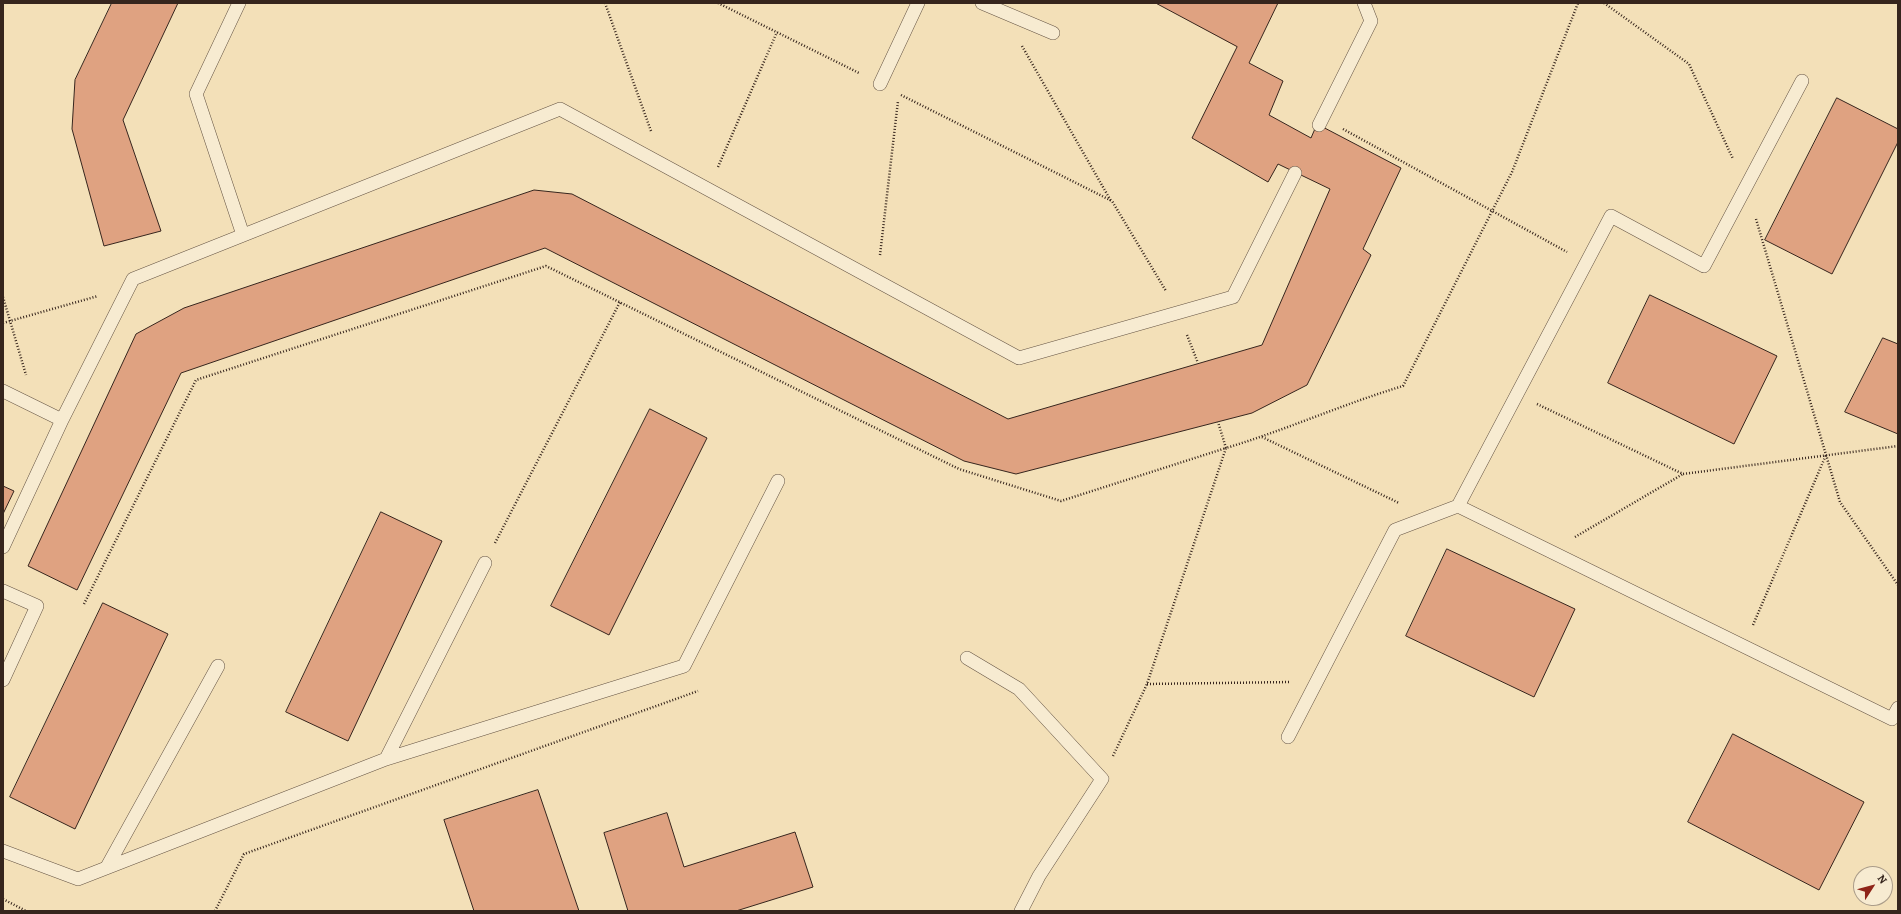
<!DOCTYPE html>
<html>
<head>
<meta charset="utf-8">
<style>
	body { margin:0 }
	#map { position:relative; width:1901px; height:914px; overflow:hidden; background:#f3e0b8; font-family:Alegreya,serif }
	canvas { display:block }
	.frame { position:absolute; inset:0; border:4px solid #36251d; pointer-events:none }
	.north { position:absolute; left:1853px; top:866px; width:40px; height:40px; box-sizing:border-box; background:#f7ebd1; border:1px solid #aa9c89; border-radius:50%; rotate:54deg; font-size:11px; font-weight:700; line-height:16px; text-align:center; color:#36251d }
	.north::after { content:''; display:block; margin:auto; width:14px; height:18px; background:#8f2418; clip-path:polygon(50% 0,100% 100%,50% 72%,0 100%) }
</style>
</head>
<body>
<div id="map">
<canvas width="1901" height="914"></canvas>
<div class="frame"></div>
<div class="north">N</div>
</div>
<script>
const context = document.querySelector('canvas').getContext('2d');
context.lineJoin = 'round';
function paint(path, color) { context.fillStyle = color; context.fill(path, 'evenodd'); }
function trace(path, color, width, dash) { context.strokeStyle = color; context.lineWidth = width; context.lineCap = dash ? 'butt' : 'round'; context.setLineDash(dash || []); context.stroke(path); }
const building = new Path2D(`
	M112 3H178L123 120 161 231 104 246 72 129 75 80Z
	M1156 3H1278L1249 63 1283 81 1269 115 1311 138 1317 124 1401 168 1363 249 1371 255 1307 385 1252 413 1016 474 964 461 545 248 181 373 77 590 28 566 136 334 184 308 534 190 572 194 1008 419 1262 345 1330 189 1278 164 1268 182 1192 138 1237 47Z
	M1837 98 1898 129V142L1832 274 1765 240Z
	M1650 295 1777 356 1734 444 1608 383Z
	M1883 338 1898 344V434L1845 412Z
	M650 409 707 438 609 635 551 606Z
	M3 486 14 491 3 514Z
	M381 512 442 541 348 741 286 712Z
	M1447 549 1575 609 1534 697 1406 636Z
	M103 603 168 634 75 829 10 797Z
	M1733 734 1864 802 1819 890 1688 822Z
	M538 790 579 911H474L444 820Z
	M667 813 684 867 795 832 813 887 736 911H628L604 833Z`);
const path = new Path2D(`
	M605 3 651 131
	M718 3 859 73
	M1604 3 1689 64 1733 159
	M1022 46 1111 201
	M901 95 1112 201 1166 291
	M1343 129 1567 252
	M718 167 777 32
	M1756 219 1840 502 1898 585
	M880 255 898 101
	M3 297 26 375
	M3 323 98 296
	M1187 335 1198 363
	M1537 404 1683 474 1898 446
	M1262 437 1399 503
	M1575 537 1683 474
	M495 543 620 302
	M84 604 196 380 546 266 959 469 1061 501 1226 448 1218 422
	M1753 625 1826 455
	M1147 684 1291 682
	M1113 756 1147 684 1226 448C1286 430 1343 404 1403 386L1512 172 1578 3
	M3 899 26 911
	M215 911 244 854 698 691`);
const lane = new Path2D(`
	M239 3 196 94 243 235
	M982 3 1053 33
	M880 84 918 3
	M1319 125 1371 21 1364 3
	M3 391 62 420 133 279 560 109 1019 358 1233 297 1295 173
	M1458 506 1892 719 1898 708
	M3 547 62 420
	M3 591 37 606 3 680
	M967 658 1019 689 1102 779 1039 876 1021 911
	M1288 737 1395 530 1458 506 1611 216 1704 266 1802 81
	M386 759 485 563
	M3 851 78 879 386 759 684 666 778 481
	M107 867 218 666`);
paint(building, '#dfa281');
trace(building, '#36251d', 1);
trace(lane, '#655444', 14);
trace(path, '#36251d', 2.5, [1, 2]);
trace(lane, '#f7ebd1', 13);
</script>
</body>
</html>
